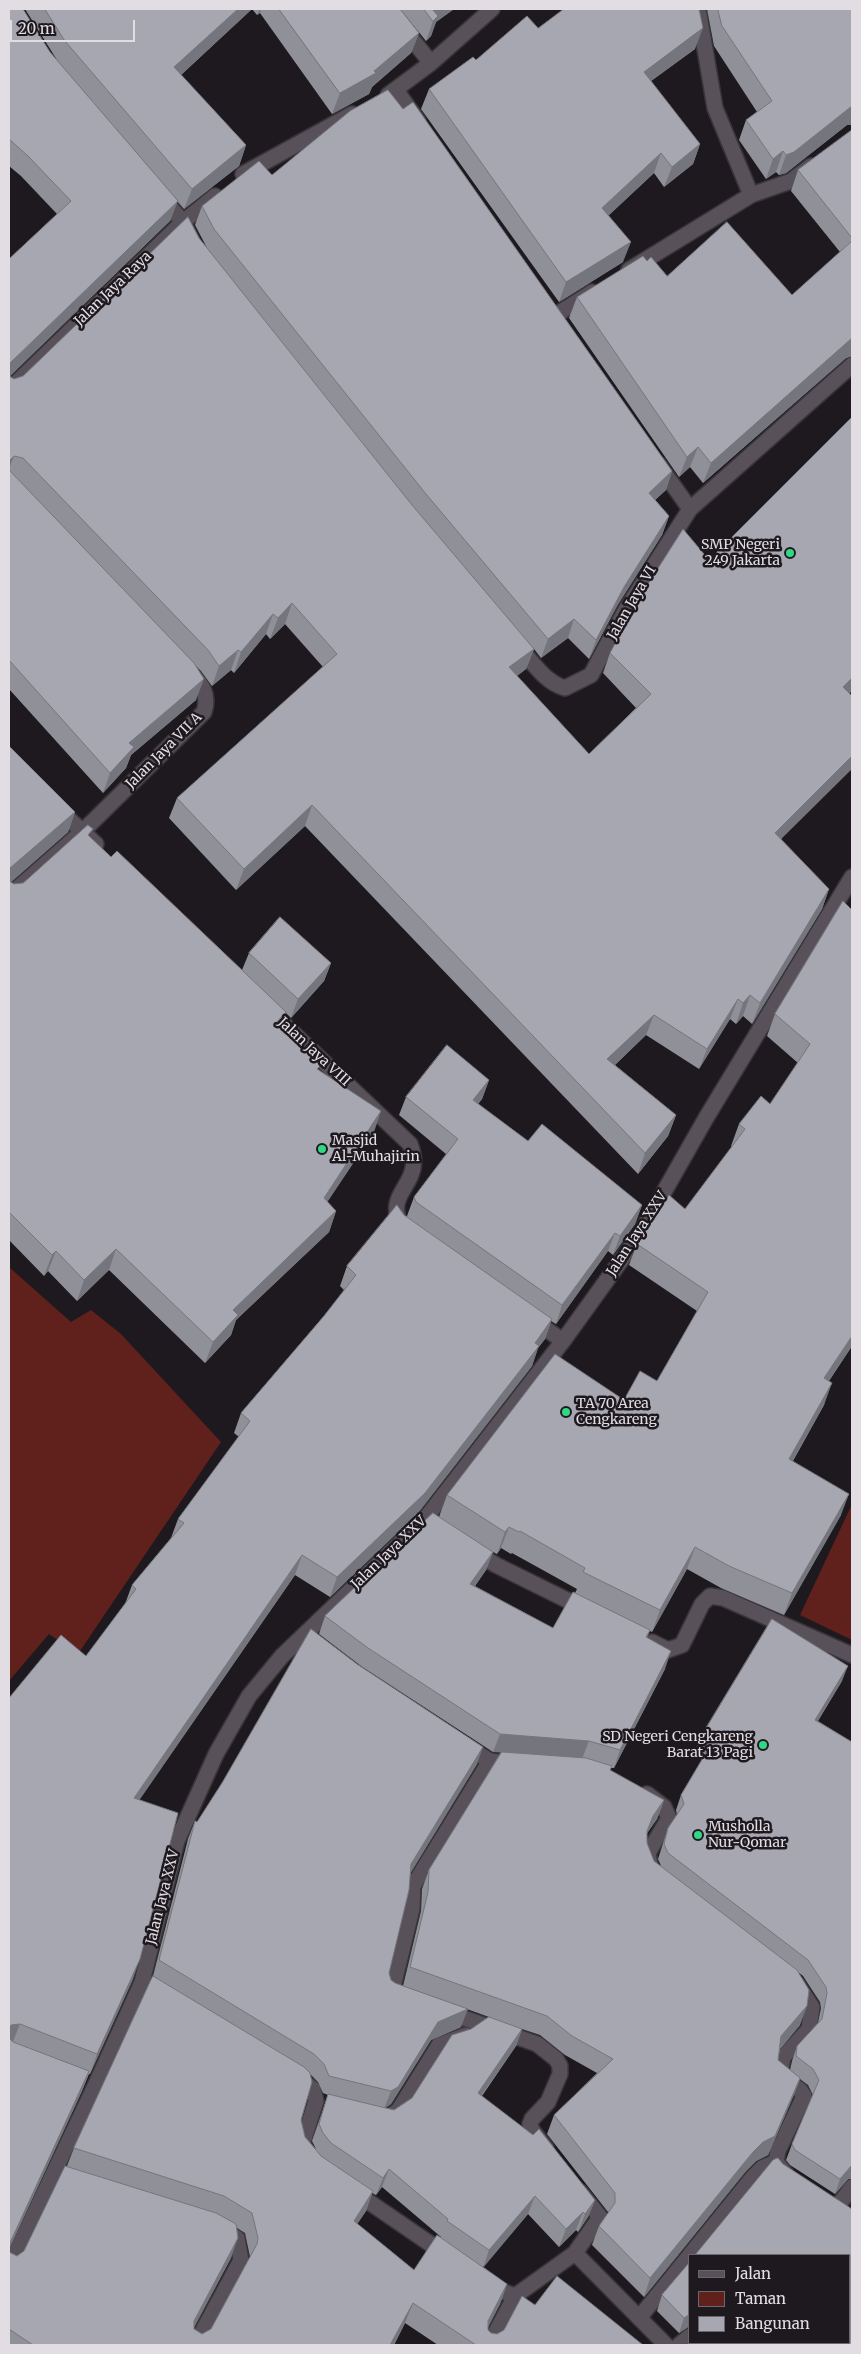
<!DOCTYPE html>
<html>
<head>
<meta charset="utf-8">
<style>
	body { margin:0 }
	#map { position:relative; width:861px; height:2354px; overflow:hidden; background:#1e191f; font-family:Merriweather,serif }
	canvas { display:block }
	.frame { position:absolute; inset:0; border:10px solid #e1dde2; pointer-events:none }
	.legend { position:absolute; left:688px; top:2254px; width:162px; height:90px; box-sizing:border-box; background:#1e191f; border:1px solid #6c676d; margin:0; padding:6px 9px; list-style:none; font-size:15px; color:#e1dde2 }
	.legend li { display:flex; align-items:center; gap:10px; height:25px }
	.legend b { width:25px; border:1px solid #6c676d }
	.scale { position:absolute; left:10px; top:20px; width:125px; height:22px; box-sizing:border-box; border:2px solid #e1dde2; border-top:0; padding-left:6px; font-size:15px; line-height:18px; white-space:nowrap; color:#e1dde2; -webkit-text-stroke:4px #1e191f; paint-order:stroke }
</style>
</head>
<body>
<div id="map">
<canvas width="861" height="2354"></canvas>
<div class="frame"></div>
<ul class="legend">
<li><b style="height:6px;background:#585159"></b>Jalan</li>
<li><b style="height:14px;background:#60201b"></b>Taman</li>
<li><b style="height:14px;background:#a7a7b2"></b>Bangunan</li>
</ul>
<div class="scale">20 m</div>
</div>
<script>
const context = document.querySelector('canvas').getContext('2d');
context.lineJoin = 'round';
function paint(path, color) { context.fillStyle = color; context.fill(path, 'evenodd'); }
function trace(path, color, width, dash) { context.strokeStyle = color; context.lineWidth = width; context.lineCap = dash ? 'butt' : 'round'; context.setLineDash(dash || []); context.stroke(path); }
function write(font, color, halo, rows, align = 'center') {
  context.font = font + ' Merriweather,serif'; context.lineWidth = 5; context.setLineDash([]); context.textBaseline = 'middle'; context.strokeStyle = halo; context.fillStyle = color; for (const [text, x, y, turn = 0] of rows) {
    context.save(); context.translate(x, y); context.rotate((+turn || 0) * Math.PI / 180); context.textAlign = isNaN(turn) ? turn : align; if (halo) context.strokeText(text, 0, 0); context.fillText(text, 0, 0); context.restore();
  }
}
const green = new Path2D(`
	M9 1267 71 1322 91 1310 121 1334 221 1442 78 1654 49 1634 9 1681Z
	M852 1504V1640L800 1615Z`);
const lane = new Path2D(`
	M195 2345 241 2260 237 2238 223 2230`);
const street = new Path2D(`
	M388 9 431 63
	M696 9 699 14 715 108 751 195 791 181 811 166
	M396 90 418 121
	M388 95 431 63 492 9
	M243 174 352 114
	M161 196 183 222 192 241
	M629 270 751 195
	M556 315 592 292
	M9 390 183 222 215 196
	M690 509 852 365
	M517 644C531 660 544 682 565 688L591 675 625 611 690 509 658 464
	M56 807 96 844
	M9 896 83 831 204 712C210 694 201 683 189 671
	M268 1009 410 1144C426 1186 383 1189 401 1226
	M532 1319 563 1341
	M472 1550 496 1565 587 1610
	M652 1642 668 1650 682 1645 702 1604 710 1596 723 1598 852 1655
	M464 1745 490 1761 514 1764
	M647 1794 664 1807 669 1818 648 1853 651 1870
	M401 1996 393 1994 392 1991 412 1909 413 1886 490 1761
	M447 2012 537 2044 556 2059 560 2066V2074L548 2102 532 2119 530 2124 532 2130 546 2148
	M296 2076 313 2089 316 2101 303 2142 307 2154
	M385 2119 398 2111 439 2045 466 2035
	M786 2174 776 2162 778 2151 804 2096 800 2090 780 2075 783 2057 809 2029 812 2007 797 1984
	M353 2191 448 2256
	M837 2207 852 2187
	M575 2253 600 2217 580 2192
	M9 2267 95 2086 142 1982 177 1841 216 1754 249 1696 282 1656 425 1519 563 1341 640 1234 706 1118 852 877
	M488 2283 499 2290 515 2296
	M639 2318 753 2177 762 2168 776 2162
	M489 2345 515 2296 575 2253 666 2345
	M679 2345 690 2336`);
const wall = new Path2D(`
	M9 9 57 60 25 9H400L419 33 411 53 372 87 369 94 332 114 260 13 257 15 252 9 181 75 246 145 239 166 184 209 177 201 170 221 10 376 14 379 23 376 199 238 207 248 195 225 202 206 272 175 672 471 666 490 655 500 669 516 662 535 617 606 589 659 568 638 541 658 534 649 526 669 517 676 589 754 636 708 603 673 610 653 709 560 850 693 781 840 829 889 822 909 752 1024 743 1016 736 1024 730 1019 699 1069 646 1035 615 1065 676 1115 668 1136 638 1174 305 826 236 890 169 818 177 798 323 667 285 624 270 639 266 634 234 673 231 670 212 686 201 671 196 666V700L131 755 126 768 103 793 9 689V259L57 214 21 176 9 166Z
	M400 9H454L436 22 431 36 426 41Z
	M707 9H852V125H847L786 173 779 175 776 172 766 179 739 140 746 120 757 112 714 46Z
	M538 28 695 49 651 81 700 144 693 164 664 187 654 173 608 216 623 262 559 302 421 109 429 89 476 60Z
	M852 130V356L846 358 703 483 690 467 679 477 569 318 577 297 647 261 667 276 792 295 840 252 791 191 798 170Z
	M9 746 75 812 68 832 11 882 14 884 23 883 90 837 111 857 242 970 249 953 331 963 324 981 291 1018 286 1013 280 1028 319 1070 374 1132 327 1202 336 1211 329 1232 236 1320 231 1335 205 1363 109 1270 77 1301 48 1271 44 1276 9 1240Z
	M852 910V1346L829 1381 824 1405 793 1461 841 1515 784 1615 721 1588 687 1569 652 1632 650 1631 647 1637 665 1669 614 1768H611L610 1771 664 1800 657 1819 647 1833V1843L654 1861 661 1866 658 1859 668 1828 677 1815 676 1810 681 1795 702 1760 694 1755 699 1740 842 1681 818 1721 852 1742V2179H848L835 2194 790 2165 786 2160 792 2144 813 2095 808 2085 800 2079 793 2097 768 2155 756 2161 746 2171 644 2297 592 2245 599 2226 608 2213V2212L547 2134 554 2115 597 2073 565 2055 540 2035 522 2029 516 2046 482 2096 595 2200 588 2217 578 2232 576 2230 559 2247 528 2214 483 2267 507 2284 500 2304 488 2327V2330L491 2333 497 2334 504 2330 535 2305 643 2345H438L405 2323 394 2345H9V2252L17 2256 24 2251 67 2166 74 2148 153 1976 188 1839 195 1821 197 1822 477 1764 411 1872 389 1973 391 1980 461 2027 431 2040 391 2104 385 2108 394 2110 412 2098 471 2029 489 2017 403 1986 421 1911 422 1889 429 1870 501 1752H493L361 1666 319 1634 325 1616 439 1517 447 1495 624 1400 657 1381 697 1311 629 1265 637 1244 685 1209 732 1147 731 1146 739 1124 770 1104 798 1063 767 1036 775 1014ZM501 1548 511 1554 512 1553 577 1589 575 1593 553 1628 475 1586 486 1570 493 1552 497 1554ZM798 1972 803 1976 820 2002 821 2008 818 2023 797 2046 792 2061 790 2070 778 2060 780 2049 800 2025ZM310 2074 318 2082 323 2093 328 2095 312 2141 316 2149 305 2137 301 2120ZM382 2187 441 2237 414 2270 357 2224 366 2211 372 2193 376 2195ZM237 2228 245 2233 250 2257 211 2329 202 2334 194 2329V2327L231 2258Z
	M489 1080 482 1099 478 1104 528 1141 642 1205 635 1224 613 1255 608 1251 556 1324 551 1321 545 1339 538 1348 532 1366 418 1513 330 1597 295 1575 139 1800 133 1979 90 2074H89L82 2091 9 2249V1698L86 1656 125 1604 132 1585 171 1538 178 1519 239 1437 234 1433 241 1413 324 1316 344 1290 340 1286 347 1266 404 1215 407 1217V1216L414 1197 446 1154 399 1115 406 1097Z
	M690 2262V2327H688L679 2333 657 2311 662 2295Z
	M693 2343H707L705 2345H692Z`);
const shadedWall = new Path2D(`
	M238 9H252L167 88 174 67Z
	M260 9H261L260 13 257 15Z
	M434 9H454L436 22 431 36 426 41 433 21V10Z
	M703 28 695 49 636 92 644 72Z
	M419 33 411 53 372 87 369 94 332 114 340 93 374 71Z
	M852 106V125H847L786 173 779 175 786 155Z
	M700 144 693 164 664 187 672 167Z
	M246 145 239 166 184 209 192 189Z
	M783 151 776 172 766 179 773 159Z
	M661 153 654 173 594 229 602 208Z
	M178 201 170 221 9 377V365L10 363Z
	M631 242 623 262 559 302 566 282Z
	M852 338V356L846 358 703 483 711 463Z
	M698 447 690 467 679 477 687 457Z
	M14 456 9 469V461Z
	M672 471 666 490 642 512 649 493Z
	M669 516 662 535 617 606 589 659 596 640 624 587Z
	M292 603 285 624 270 639 278 618Z
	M273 614 266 634 234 673 241 652Z
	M574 619 568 638 541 658 548 639Z
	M534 649 526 669 501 688 509 667Z
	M238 650 231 670 212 686 219 666Z
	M852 678V691L836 707 843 687Z
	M204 679 196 700 131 755 126 768 103 793 110 773 129 743Z
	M852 756V769L767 853 775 833Z
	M312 805 305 826 236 890 244 869Z
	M75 812 68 832 9 884V871L10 868Z
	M829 889 822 909 752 1024 760 1003Z
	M331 963 324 981 291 1018 298 999Z
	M750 995 743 1016 736 1024 743 1003Z
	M738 999 730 1019 699 1069 707 1049Z
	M286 1012 279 1032 275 1024Z
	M654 1015 646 1035 600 1079 607 1059Z
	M489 1080 482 1099 466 1119 473 1100Z
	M381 1111 374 1132 316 1219 324 1198Z
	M676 1115 668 1136 638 1174 645 1153Z
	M642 1205 635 1224 613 1255 620 1236Z
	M336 1211 329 1232 236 1320 231 1335 205 1363 213 1342 233 1310Z
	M615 1233 608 1251 556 1324 562 1305Z
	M116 1249 109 1270 77 1301 84 1280Z
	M56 1251 48 1271 44 1276 52 1255Z
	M552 1319 545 1339 538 1348 532 1366 418 1513 330 1597 337 1577 535 1343Z
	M852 1336V1346L816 1400 824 1378Z
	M832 1383 824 1405 781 1481 789 1459Z
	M849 1494 841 1515 784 1615 792 1593Z
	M509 1527 501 1548 497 1554 505 1532Z
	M695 1547 687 1569 652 1632 660 1610Z
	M493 1552 486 1570 464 1602 470 1584Z
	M302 1555 295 1575 127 1818 134 1798Z
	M671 1651 665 1669 614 1768 620 1750Z
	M848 1666 842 1681 809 1735 815 1720Z
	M500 1734 589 1741 582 1759 493 1752Z
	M483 1747 477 1764 405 1882 411 1864Z
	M664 1800 657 1819 646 1835 653 1816Z
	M140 1959 133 1979 90 2074 97 2054Z
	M807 2006 800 2025 774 2055 781 2036Z
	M468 2009 461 2027 431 2040 391 2104 384 2109 391 2091 438 2022Z
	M20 2024 12 2044 9 2045V2028L11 2025Z
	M522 2029 516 2046 471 2110 478 2093Z
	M89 2071 82 2091 9 2249V2245Z
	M800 2078 793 2097 768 2155 756 2161 746 2171 644 2297 650 2278 753 2152Z
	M852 2165V2179H848L835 2194 840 2179Z
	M389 2169 382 2187 376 2195 383 2178Z
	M373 2191 366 2211 346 2241 354 2221Z
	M535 2196 528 2214 483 2268 489 2250Z
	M595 2200 588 2217 578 2232 585 2214Z
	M583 2212 576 2230 559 2247 566 2229Z
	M238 2238 231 2258 187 2341 194 2321Z
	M507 2284 500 2304 481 2341 488 2321Z
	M413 2303 405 2323 394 2345H390Z
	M690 2314V2322L688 2327 679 2333 684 2318Z
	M703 2343H707L705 2345H702Z`);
const building = new Path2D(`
	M9 9H23L50 52 178 201 10 363 9 365V259L71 201 28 156 9 139Z
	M45 9H238L174 67 246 145 192 189 65 41Z
	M279 9H400L419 33 374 71 376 73 340 93Z
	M424 9H434L433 10 438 16 433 21Z
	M564 9H699L703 28 644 72 700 144 672 167 661 153 602 208 631 242 566 282 429 89 473 57 476 60 527 16 538 28Z
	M718 9H852V106L794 152 786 155 783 151 773 159 746 120 772 101 722 26Z
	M388 90 403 109 413 102 672 471 649 493 669 516 624 587 596 640 574 619 548 639 426 494 214 229 202 206 259 161 272 175 350 111Z
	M852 130V238L798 170Z
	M188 217 199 238 412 505 534 649 509 667 589 754 651 694 610 653 641 595 683 529 709 560 852 417V678L843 687 852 696V756L775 833 829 889 760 1003 750 995 743 1003 738 999 707 1049 654 1015 607 1059 676 1115 645 1153 312 805 244 869 177 798 337 654 292 603 278 618 273 614 241 652 238 650 219 666 208 650 23 458 14 456 9 461V373V376L14 379 23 376Z
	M727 222 792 295 852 241V338L711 463 698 447 687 457 577 297 643 256 647 261 651 257 667 276Z
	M9 467 10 471 194 663 204 679 129 743 134 747 110 773 9 660Z
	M9 746 75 812 10 868 9 871Z
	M88 825 93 829 88 835 111 857 117 851 286 1012 275 1024 322 1064 317 1069 381 1111 324 1198 336 1211 233 1310 238 1315 213 1342 116 1249 84 1280 56 1251 52 1255 9 1212V879V881L14 884 23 883Z
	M843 901 852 910V1336L824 1378 832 1383 789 1459 849 1494 792 1593 729 1566 695 1547 660 1610 583 1572 585 1568 520 1531 519 1532 509 1527 505 1532 447 1495 555 1354 624 1400 640 1371 657 1381 708 1292 637 1244 669 1195 685 1209 745 1129 739 1124 761 1096 770 1104 810 1044 775 1014Z
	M280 917 331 963 298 999 249 953Z
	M447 1045 489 1080 473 1100 528 1141 542 1124 642 1205 620 1236 615 1233 562 1305 416 1202 414 1197 458 1139 406 1097Z
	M397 1205 404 1215 552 1319 535 1343 539 1346 425 1493 337 1577 302 1555 134 1798 178 1813 140 1959 97 2054 20 2024 11 2025 9 2028V1698L61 1635 86 1656 136 1589 132 1585 184 1523 178 1519 250 1421 241 1413 324 1316 356 1275 347 1266Z
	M433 1513 493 1552 470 1584 553 1628 573 1592 650 1630 646 1637 671 1651 620 1750 589 1741 500 1734 368 1648 325 1616Z
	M772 1619 848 1666 815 1720 852 1742V2165L840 2179 795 2150 792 2144 819 2080 813 2069 796 2056 797 2046 822 2019 827 1993 826 1987 808 1960 668 1853 664 1844 668 1828 684 1804 681 1795 710 1746 699 1740Z
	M311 1629 357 1664 483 1747 411 1864 409 1890 389 1973 391 1980 395 1983 468 2009 438 2022 398 2087 391 2091 329 2076 324 2064 314 2054 159 1960 195 1821 197 1822 222 1783Z
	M502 1752 586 1758 612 1766 610 1770 664 1800 653 1816 647 1831V1843L654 1861 797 1970 809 1990 807 2006 781 2036 778 2060 800 2078 775 2136 763 2142 753 2152 650 2278 599 2226 615 2203V2193L554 2115 613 2059 572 2036 547 2016 410 1967 428 1892 429 1870Z
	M153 1976 304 2067 310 2073 312 2082 301 2120 305 2137 321 2156 373 2191 354 2221 414 2270 437 2235 507 2284 488 2321V2330L491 2333 497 2334 504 2330 522 2296 535 2305 557 2276 643 2345H476L413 2303 390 2345H33L9 2329V2252L17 2256 24 2251 65 2166 216 2213 236 2224 238 2238 194 2321V2329L202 2334 211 2329 257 2244 258 2238 252 2213 224 2196 74 2148Z
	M489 2017 522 2029 478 2093 533 2135 539 2129 595 2200 585 2214 583 2212 566 2229 535 2196 489 2250 447 2221 448 2219 389 2169 383 2178 331 2143 323 2133 319 2124 328 2094 394 2110 412 2098 452 2035 471 2029Z
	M9 2038 13 2042 89 2071 9 2245Z
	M778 2158 783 2164 852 2209V2345H749L751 2343H850V2255H695L773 2160Z
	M690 2262V2314L684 2318 662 2295Z`);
const markers = [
	[790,553,5,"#30d883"],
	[322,1149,5,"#30d883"],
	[566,1412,5,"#30d883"],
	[763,1745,5,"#30d883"],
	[698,1835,5,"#30d883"]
];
const streetNames = [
	["Jalan Jaya Raya",113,289,-44],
	["Jalan Jaya VI",632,603,-60],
	["Jalan Jaya VII A",164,751,-45],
	["Jalan Jaya VIII",314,1052,43],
	["Jalan Jaya XXV",637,1234,-57],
	["Jalan Jaya XXV",389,1553,-44],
	["Jalan Jaya XXV",163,1897,-76]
];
const poiNames = [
	["SMP Negeri",780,545,"right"],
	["249 Jakarta",780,561,"right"],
	["Masjid",332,1141],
	["Al-Muhajirin",332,1157],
	["TA 70 Area",576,1404],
	["Cengkareng",576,1420],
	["SD Negeri Cengkareng",753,1737,"right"],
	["Barat 13 Pagi",753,1753,"right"],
	["Musholla",708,1827],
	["Nur-Qomar",708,1843]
];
paint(green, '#60201b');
trace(lane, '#383539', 18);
trace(street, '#383539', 18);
trace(lane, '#585159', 15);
trace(street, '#585159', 15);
paint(wall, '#909099');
paint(shadedWall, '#75757d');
paint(building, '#a7a7b2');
trace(building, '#75757d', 1);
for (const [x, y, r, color] of markers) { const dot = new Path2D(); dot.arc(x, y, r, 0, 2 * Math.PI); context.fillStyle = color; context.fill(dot); trace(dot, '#1e191f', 2); }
write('14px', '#e1dde2', '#1e191f', streetNames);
write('14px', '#e1dde2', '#1e191f', poiNames, 'left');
</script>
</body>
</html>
